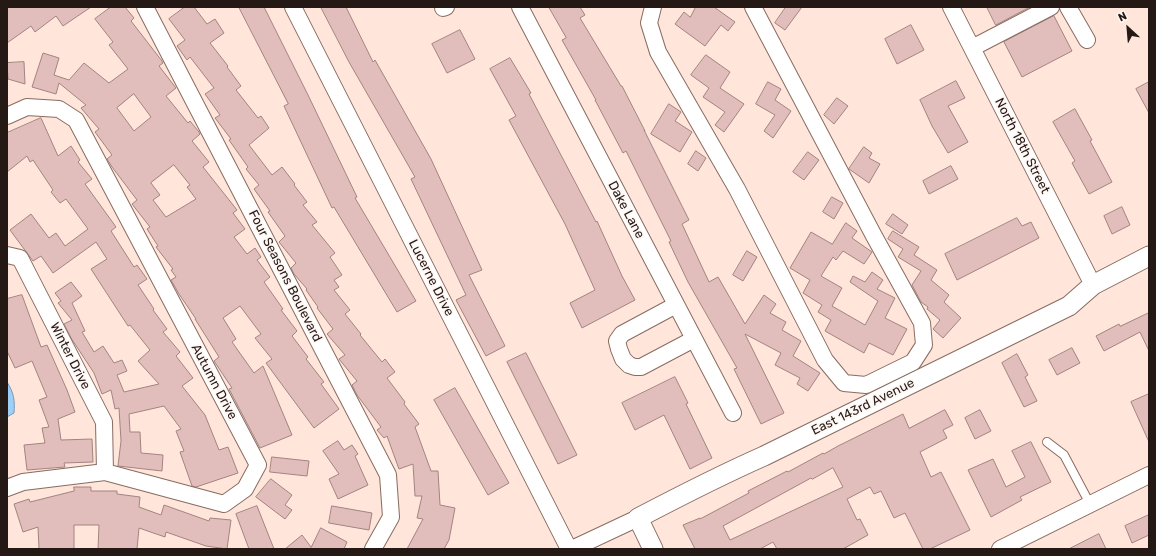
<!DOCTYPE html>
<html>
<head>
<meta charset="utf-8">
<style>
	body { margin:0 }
	#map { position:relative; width:1156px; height:556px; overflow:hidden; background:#ffe5da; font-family:Rubik,sans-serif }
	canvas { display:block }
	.frame { position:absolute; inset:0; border:8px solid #241915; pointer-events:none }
	.north { position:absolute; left:1108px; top:8px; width:40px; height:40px; -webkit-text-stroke:3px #fef7f4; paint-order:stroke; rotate:334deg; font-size:11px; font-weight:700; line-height:16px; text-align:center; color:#241915 }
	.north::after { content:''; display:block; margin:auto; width:14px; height:18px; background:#241915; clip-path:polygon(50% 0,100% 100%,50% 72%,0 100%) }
</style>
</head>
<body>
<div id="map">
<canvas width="1156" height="556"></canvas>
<div class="frame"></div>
<div class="north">N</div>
</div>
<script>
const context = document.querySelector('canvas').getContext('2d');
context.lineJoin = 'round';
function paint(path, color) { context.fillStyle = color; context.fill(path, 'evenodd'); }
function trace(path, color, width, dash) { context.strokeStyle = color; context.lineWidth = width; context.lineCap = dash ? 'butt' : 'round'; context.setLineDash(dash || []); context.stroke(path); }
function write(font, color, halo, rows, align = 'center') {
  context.font = font + ' Rubik,sans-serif'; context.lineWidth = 3.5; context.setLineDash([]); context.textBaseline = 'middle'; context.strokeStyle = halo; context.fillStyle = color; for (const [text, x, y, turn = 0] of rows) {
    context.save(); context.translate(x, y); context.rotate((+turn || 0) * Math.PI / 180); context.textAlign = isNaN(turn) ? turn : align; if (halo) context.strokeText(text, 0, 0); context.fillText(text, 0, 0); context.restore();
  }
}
const water = new Path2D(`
	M7 382C14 393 15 400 14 413L7 417Z`);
const building = new Path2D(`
	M7 7H91L63 26 56 16 35 32 31 26 7 43Z
	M111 7H125L134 18 131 21 162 61 163 63 159 66 176 88 166 96 188 123 190 121 199 132 200 134 192 141 209 162 203 167 237 210 233 213 245 229 234 237 247 254 255 248 261 257 257 260 270 277 264 282 283 309 281 310 297 331 292 336 308 357 306 359 324 382 321 384 339 409 314 428 266 363 272 359 255 338 261 334 240 306 223 318 236 339 232 342 254 373 263 366 292 435 260 448 229 389 232 388 214 361 219 357 195 319H196L179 294 171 280 176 277 171 270 173 269 156 247 158 246 147 229 150 227 132 204 137 200 112 167 107 159 112 155 95 132 99 129 81 108 86 105 59 83 56 94 32 87 43 53 59 58 54 75 69 80 84 63 109 83 128 69 109 45 113 42 95 19ZM134 94 151 117 134 131 117 108ZM174 165 190 185 187 187 196 199 166 217 153 200 160 195 151 183Z
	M185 7H194L207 24 215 19 224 33 210 43 228 66 227 67 241 86 236 90 258 118 261 116 269 128 249 145 272 175 282 167 295 184 294 185 307 202 303 205 317 222 312 225 335 253 330 257 342 275 334 280 339 287 334 290 350 310 345 314 361 334 360 335 382 362 385 359 395 372 387 378 405 402 404 404 419 424 415 427 431 471H438L440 505 455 508 449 540 444 549H407L423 519 417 518 422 496H415L413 464 399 469 387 436 384 438 377 430 381 427 357 395 352 385 357 381 339 359 345 355 327 334 333 329 317 308 318 307 306 290 307 289 294 274 291 268 296 263 279 242 285 236 268 212 270 211 254 189 259 185 246 169 248 167 229 140 231 139 215 118 220 115 205 94 214 88 190 57 187 60 177 46 185 40 169 19Z
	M239 7H264L308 95 357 197 355 198 416 301 397 312 334 207 332 208 284 106 288 104Z
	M321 7H346L373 62 375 60 431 159 482 270 469 275 505 346 486 356 456 300 466 295 411 179 415 177 349 62Z
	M549 7H580L585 15 580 18 621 86H622L645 131 644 130 689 220 682 224 709 282 718 277 745 324 764 295 776 304 770 313 786 322 782 330 801 341 793 356 820 373 808 391 797 384 800 378 775 365 781 353 745 334 784 413 761 424 734 369 737 368 688 282 669 242 671 241 626 151 623 153 595 100H596L562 40 566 38Z
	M696 7H714L735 22 728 31 721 25 705 46 675 24 684 12 690 17Z
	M786 7H802L785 30 775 23Z
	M987 7H1030L996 25Z
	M1054 16 1072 51 1022 77 1004 42Z
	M911 25 924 50 897 64 885 39Z
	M460 30 475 59 447 73 432 44Z
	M706 55 730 72 720 88 744 104 724 132 715 125 725 112 703 97 709 88 691 75Z
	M510 58 531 93 529 94 596 222 597 221 622 276 635 300 582 328 570 303 595 290 565 224 509 120 516 116 490 69Z
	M24 62 25 84 8 79 7 63Z
	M956 81 965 98 948 106 968 142 948 153 932 126 920 100Z
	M768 82 781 89 775 100 791 111 773 138 764 131 775 115 756 104Z
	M1149 82V113L1136 89Z
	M837 98 848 106 834 124 824 115Z
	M669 104 681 112 675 121 692 132 680 152 651 134Z
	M1075 109 1092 140 1090 141 1112 182 1089 194 1072 163 1075 161 1053 122Z
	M41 118 58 156 71 146 80 160 78 162 92 179 85 184 116 227 111 231 134 267 137 265 147 279 138 285 154 309 153 310 167 329 163 332 180 352 176 356 193 378 182 386 205 415 219 450 228 447 238 473 196 487 192 486 180 452 184 451 176 431 181 429 164 406 129 414 130 432H140L141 453 163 455 162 471 118 466 121 441 119 408 115 409 111 390 102 394 94 373 71 338 64 324 72 320 58 303 61 301 55 293 71 282 82 296 72 303 85 331 82 332 94 352 103 346 114 363 122 360 127 371 117 375 124 392 159 384 138 361 150 350 130 325 128 326 91 269 107 259 96 242 53 273 41 256 33 261 10 230 31 214 49 238 56 233 65 246 88 229 66 199 60 203 51 192 53 190 33 160 30 162 27 156 7 172V133Z
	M864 147 872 153 869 158 880 164 869 183 849 169Z
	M696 151 706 158 698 171 688 164Z
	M808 152 819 160 804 180 793 172Z
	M951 166 958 179 929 194 923 181Z
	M832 197 843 203 834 219 823 212Z
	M1122 207 1130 225 1112 234 1104 216Z
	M893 214 908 225 902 234 886 224Z
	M1017 218 1022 226 1031 222 1039 238 957 280 945 254Z
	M846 223 857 231 852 238 872 252 864 264 843 251 836 260 833 257 821 276 842 288 832 306 865 325 878 301 850 282 853 276 865 282 872 272 883 280 877 289 895 298 885 318 907 329 893 355 869 343 864 353 825 331 831 320 818 312 822 305 803 293 810 280 790 268 811 232 832 244Z
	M893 231 919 247 914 255 937 270 931 280 949 295 944 302 961 318 943 338 933 329 940 320 927 309 928 307 921 302 912 285 921 271 898 257 903 249 888 239Z
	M747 251 757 257 743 281 733 275Z
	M22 295 41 347 47 345 67 390 75 412 58 419 61 440 92 439 93 462 64 463 65 467 27 470 24 445 45 443 42 428 49 427 39 400 47 397 32 361 15 368 7 351V299Z
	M1149 313V351L1140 332 1104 351 1096 336 1119 324 1120 326Z
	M1072 348 1080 363 1057 375 1049 360Z
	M526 353 577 455 558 464 507 362Z
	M1017 354 1028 375 1025 377 1037 401 1024 407 1002 363Z
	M675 377 688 403 686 404 712 458 690 469 664 415 635 430 622 403Z
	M455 388 509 483 488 495 434 400Z
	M1149 394V442L1131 402Z
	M945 410 953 425 943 430 947 438 920 452 931 477 941 472 970 530 930 549H923L905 513 894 518 881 491 874 494 870 487 847 499 857 520 860 519 868 535 843 549H777L773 542 760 549H695L683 525 700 518V519L749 493 748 491 787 471 788 472 823 453 824 454 838 446 903 414 909 428ZM833 468 843 487 730 540 723 526 811 478 812 479Z
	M980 410 991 431 975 439 965 418Z
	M338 441 344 450 352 445 358 454 355 456 368 485 338 499 329 479 339 474 323 451Z
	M1031 442 1051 482 1020 497 1022 500 991 517 968 470 993 459 1006 487 1025 477 1012 451Z
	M272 457 309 461 307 476 270 472Z
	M271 479 292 495 285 505 292 510 285 519 256 497Z
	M74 487H91V491H117V494L140 497 139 507 161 515 164 505 209 521 210 518 231 520 227 549 206 546 166 532 165 537 139 528 137 549H98L99 525H74V549H39L38 527 23 532 14 504 29 499 30 502 74 491Z
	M257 506 274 549H249L236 514Z
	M332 506 372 513 369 530 329 523Z
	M1149 515V535L1132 543 1125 526Z
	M321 528 347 542 344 549H285L302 535 311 547Z
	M1099 534 1106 549H1069Z`);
const service = new Path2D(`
	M1047 442 1064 455 1090 504`);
const minor = new Path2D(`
	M145 7 388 475 391 517 373 549
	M293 7 569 549
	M443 7V8L446 7
	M520 7 733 413
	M653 7 649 23 658 52 737 189 825 360 844 383 866 385 913 362 924 345 922 323 874 236 753 7
	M951 7 1093 285
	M1068 7 1087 40
	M972 48 1051 7
	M7 116 27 107 59 109 76 120 258 465 245 489 224 504 105 472 23 482 7 488
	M7 255 20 258 104 422 105 472
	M676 305 622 334 617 341 619 349 623 359 629 365 635 367H641L694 339
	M572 549 638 518
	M1000 549 1149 475`);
const tertiary = new Path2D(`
	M653 549 638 518C680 496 721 475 764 456L1069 306 1093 285 1149 256`);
const streetNames = [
	["North 18th Street",1022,146,63],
	["Dake Lane",626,210,62],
	["Four Seasons Boulevard",285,276,63],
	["Lucerne Drive",431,278,63],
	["Winter Drive",70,356,63],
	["Autumn Drive",214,382,62],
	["East 143rd Avenue",863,407,-26]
];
paint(water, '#9fcef7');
trace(water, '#7a98b3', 1);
paint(building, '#e1bebb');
trace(building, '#a38380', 1);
trace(service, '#886c60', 10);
trace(minor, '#886c60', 18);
trace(tertiary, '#886c60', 21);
trace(service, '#fff', 8);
trace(minor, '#fff', 16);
trace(tertiary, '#fff', 19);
write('13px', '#241915', '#fef7f4', streetNames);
</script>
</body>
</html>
